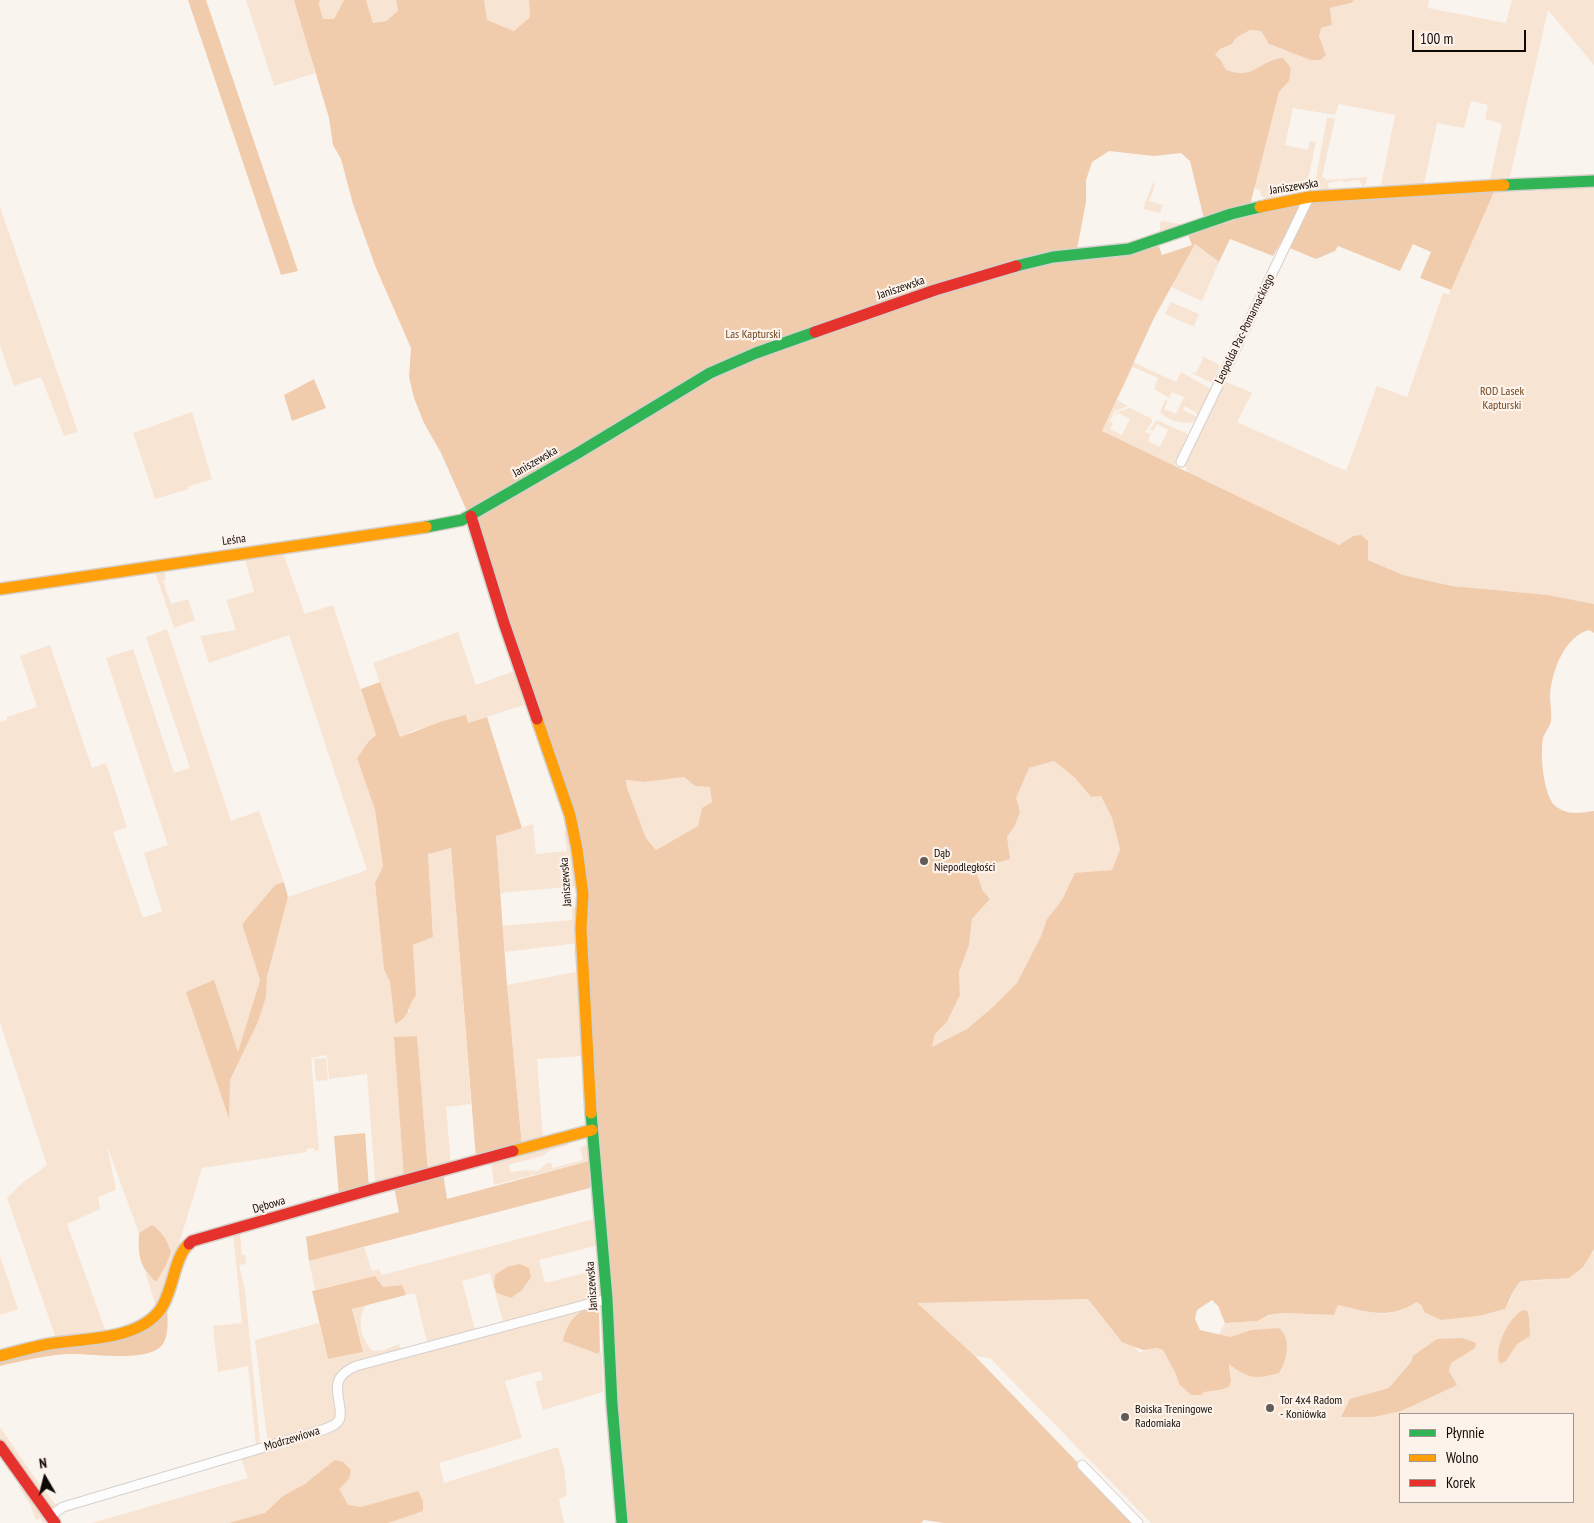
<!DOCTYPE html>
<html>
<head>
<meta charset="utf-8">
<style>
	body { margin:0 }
	#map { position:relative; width:1594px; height:1523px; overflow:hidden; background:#faf4ef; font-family:"PT Sans Narrow",sans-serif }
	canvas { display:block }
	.legend { position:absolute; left:1399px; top:1413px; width:175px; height:90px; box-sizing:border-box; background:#fef3eb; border:1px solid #9f968f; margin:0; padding:6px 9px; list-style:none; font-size:15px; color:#100a06 }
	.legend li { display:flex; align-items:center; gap:10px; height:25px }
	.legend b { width:25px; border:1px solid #9f968f }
	.north { position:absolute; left:20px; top:1453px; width:50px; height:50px; -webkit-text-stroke:4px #fef3eb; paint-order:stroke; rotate:352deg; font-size:14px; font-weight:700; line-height:20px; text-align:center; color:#100a06 }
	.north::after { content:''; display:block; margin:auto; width:18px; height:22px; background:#100a06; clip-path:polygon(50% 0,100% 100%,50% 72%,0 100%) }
	.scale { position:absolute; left:1412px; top:30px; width:114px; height:22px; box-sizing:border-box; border:2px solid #100a06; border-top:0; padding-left:6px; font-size:15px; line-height:18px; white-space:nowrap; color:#100a06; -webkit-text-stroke:4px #fef3eb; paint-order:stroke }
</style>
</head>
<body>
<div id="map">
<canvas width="1594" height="1523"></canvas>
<ul class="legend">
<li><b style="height:6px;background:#30b455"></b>Płynnie</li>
<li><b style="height:6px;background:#ff9f0a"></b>Wolno</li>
<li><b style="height:6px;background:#e5322d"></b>Korek</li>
</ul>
<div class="north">N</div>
<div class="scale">100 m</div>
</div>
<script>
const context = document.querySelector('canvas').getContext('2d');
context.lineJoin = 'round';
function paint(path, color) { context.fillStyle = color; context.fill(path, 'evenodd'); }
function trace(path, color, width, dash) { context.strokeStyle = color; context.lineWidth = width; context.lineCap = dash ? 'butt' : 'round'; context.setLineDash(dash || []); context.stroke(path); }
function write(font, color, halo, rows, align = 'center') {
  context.font = font + ' "PT Sans Narrow",sans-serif'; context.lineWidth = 4.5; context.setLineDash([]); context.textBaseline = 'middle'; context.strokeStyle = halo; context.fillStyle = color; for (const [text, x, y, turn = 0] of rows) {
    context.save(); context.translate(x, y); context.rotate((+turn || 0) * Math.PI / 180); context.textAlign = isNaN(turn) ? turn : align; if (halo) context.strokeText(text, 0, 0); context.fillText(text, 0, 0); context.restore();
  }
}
const green = new Path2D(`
	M246 0H296L315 73 274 86Z
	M320 0H344L334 19H323L319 5Z
	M366 0H396L398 11 386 21 373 23Z
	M484 0H529L530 17 514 31 487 20Z
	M1354 0H1429L1428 8 1506 23 1512 0H1594V65L1548 10 1510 177 1490 179 1502 124 1485 119 1488 105 1471 101 1464 128 1437 123 1424 184 1381 185 1395 115 1339 104 1335 115 1293 108 1285 145 1308 150 1310 141 1316 142 1306 189 1304 191V187C1292 190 1284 189 1274 194L1277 200H1267L1261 196 1260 190 1253 188 1279 92 1289 81 1272 60C1254 71 1247 77 1226 70L1221 60 1214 55 1220 49 1232 44 1236 38 1250 30 1261 31C1264 35 1267 42 1270 44 1281 52 1312 54 1326 55L1319 36 1321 28 1332 25 1330 8 1351 3Z
	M1327 117 1335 119 1322 177 1326 178V180L1367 177 1366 183 1363 186 1359 180 1343 182 1342 180 1328 183 1329 189 1321 190 1315 184Z
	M1154 182 1155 185 1149 201 1163 205 1160 213 1143 209 1152 185Z
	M1594 186V604L1548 595 1452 586 1403 575 1368 560V541L1353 536 1339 545 1187 473 1185 464 1225 381 1252 393 1237 422 1346 471 1377 386 1407 397 1443 293 1449 294 1494 192 1542 191 1545 188Z
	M0 207 78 432 64 436 41 377 14 386 0 346Z
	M1162 221 1187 225 1160 232V223Z
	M1195 244 1219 262 1202 301 1171 287Z
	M1171 302 1199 314 1194 327 1165 314Z
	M1202 356 1220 365 1212 383 1192 373 1193 372 1196 373 1203 359 1202 358Z
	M1133 362 1176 382 1181 372 1211 389 1198 415 1196 414V412L1184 406 1183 410 1198 417 1195 422C1182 425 1169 421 1160 412L1165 400 1168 401 1164 409 1176 414 1184 397 1172 392 1169 398 1154 389 1158 378 1133 367 1117 400 1128 406 1115 411 1110 421 1113 423 1110 429 1122 435 1130 419 1118 413 1114 418 1117 412 1130 408 1152 419V422L1145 432 1151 434 1148 441 1160 447 1168 430 1157 424 1153 431 1150 429 1157 420 1188 434 1175 467 1102 431Z
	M192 412 212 479 188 487 189 489 155 499 133 433Z
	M282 551 305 614 333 605 376 735 369 741 357 758 375 810 383 866 375 883 384 969 409 1013V1004L416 995 413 945 433 937 428 853 451 848 471 1104 446 1107 451 1166 428 1172 417 1036 395 1037 404 1179 381 1183 375 1181 367 1074 329 1079 327 1055 311 1058 319 1150 314 1151V1148L307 1149V1152L202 1168 171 1270 156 1306 145 1272 156 1282 164 1235 159 1229 152 1225 139 1233 107 1146 116 1190 98 1197 100 1209 67 1224 106 1332 57 1341 7 1198 21 1184 47 1165 0 1023V722L7 720V717L37 707 20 656 50 645 92 768 106 763 127 827 113 832 143 918 162 911 144 853 168 845 106 658 133 649 174 773 190 768 146 637 167 629 231 821 259 811 284 882 275 885 242 924 260 980 238 1053 186 992 228 1117 230 1080 258 1022 266 997 267 977 288 897 367 870 289 635 209 663 200 636 236 630 226 600 254 592 244 556Z
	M164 570 166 580 163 581 171 604 188 599 195 620 174 628 155 572Z
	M458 632 476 685 514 671 524 705 468 723 417 729 399 738 373 663Z
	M1054 761 1075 778 1091 797 1101 796 1112 818 1120 849 1112 870 1075 874 1062 900 1047 919 1041 936 1017 983 994 1006 967 1029 932 1048 935 1034 947 1022 960 995 959 972 969 945 972 919 990 899 983 891 975 869 1007 837 1014 827 1015 798 1029 768Z
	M684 777 695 786 710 787 712 802 702 808 698 826 656 850 646 838 627 788 626 780 644 782Z
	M533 824 536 854 567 851 564 831 571 832 579 886 500 893 496 835Z
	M572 907 580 908 578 943 505 952 502 926 572 920Z
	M574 950H578L582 1056 537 1059 543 1139 522 1146 507 985 576 972Z
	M326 1058 328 1080 316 1081 314 1059Z
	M567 1142 568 1145 551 1150 542 1156 508 1165 511 1172 527 1170 538 1171 546 1164 551 1162 553 1168 583 1160 580 1148 585 1145 588 1146 589 1161 494 1185 491 1163Z
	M594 1219 595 1246 539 1260 545 1283 597 1270 599 1289 597 1298 503 1322 490 1273 462 1281 475 1329 427 1342 415 1293 406 1295 402 1285 383 1287 375 1276 315 1290 309 1261 364 1247 372 1271 379 1269 382 1275Z
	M240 1232 242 1255H245L246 1264 239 1265 245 1291 260 1441 256 1446 248 1366 218 1372 213 1326 242 1323 233 1233Z
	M1594 1249V1523H1151L990 1358 975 1356 916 1303 1088 1299 1140 1353C1147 1348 1156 1347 1163 1350L1176 1373 1179 1384C1197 1390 1211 1395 1228 1387 1236 1371 1224 1350 1219 1334L1225 1323 1257 1321 1268 1316 1282 1313 1334 1315 1338 1305C1371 1311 1385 1322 1417 1302L1441 1320 1479 1316 1505 1309 1511 1299 1515 1286 1521 1281 1549 1280 1593 1253ZM1400 1414H1573V1502H1400Z
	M0 1256 18 1309 0 1315Z
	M593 1304 564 1340 598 1354 600 1350 602 1355 603 1392 543 1410 535 1382 543 1380 541 1371 505 1381 522 1438 439 1463 444 1483 558 1447 564 1467 567 1496 559 1499 564 1523H92L248 1478 241 1458 343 1423 269 1442 267 1438 255 1340 319 1323 328 1359 363 1352 352 1309 366 1305C356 1320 361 1339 373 1351L384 1350 399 1344 401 1349 365 1359Z
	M0 1427 33 1475 55 1504 79 1498 52 1510 0 1439Z
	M21 1485 48 1523H43L40 1518 36 1520 31 1506 18 1486Z`);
const forest = new Path2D(`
	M188 0H206L298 271 281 275Z
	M294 0H320L319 5 323 19H334L344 0H366L373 23 386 21 398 11 396 0H484L487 20 514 31 530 17 529 0H1354L1351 3 1330 8 1332 25 1321 28 1319 36 1326 55 1320 60H1311L1269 44 1261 31 1250 30 1236 38 1232 44 1220 49 1215 55 1221 60 1226 70C1256 80 1257 61 1283 58L1291 68 1289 81 1279 92 1250 205 1204 219 1190 161 1181 153 1154 156 1109 151 1092 162 1086 180V202L1077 249 1158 244 1162 255 1192 245 1188 235 1279 206 1324 200 1494 192 1451 290 1420 278 1431 252 1413 244 1400 271 1338 246 1335 251 1316 259 1280 244 1273 256 1230 239 1219 262 1195 244 1154 318 1102 431 1339 545 1353 536 1361 535 1368 541V560L1403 575 1452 586 1548 595 1594 604V633L1589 630C1564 637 1552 671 1550 695 1550 703 1552 713 1551 721 1550 727 1545 732 1543 738 1540 755 1543 791 1554 805 1557 808 1564 811 1567 812 1576 814 1585 812 1594 811V1249L1583 1267 1569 1278 1521 1281C1513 1288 1510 1300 1505 1309L1479 1316 1441 1320 1424 1312 1422 1306 1417 1302C1388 1320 1369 1312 1338 1305L1334 1315 1282 1313 1269 1315 1257 1321 1225 1323 1218 1306 1212 1300 1197 1310 1195 1319 1200 1330 1230 1337 1251 1330 1279 1328C1292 1340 1287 1359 1279 1373 1255 1379 1250 1380 1229 1364L1231 1381 1229 1387 1220 1390 1204 1392 1201 1395H1191L1179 1384 1176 1374 1163 1350 1157 1348 1143 1350 1122 1342 1088 1299 917 1303 975 1356 1078 1463 1132 1523H944L924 1520 921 1523H625L573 818 470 510 466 509 441 453 424 423 414 398 409 377 411 348 376 268 353 204 341 159 333 145 329 118ZM1054 761 1075 778 1091 797 1101 796 1112 818 1120 849 1112 870 1075 873 1062 900 1047 919 1041 936 1017 983 994 1006 967 1029 932 1047 935 1034 947 1022 960 995 959 972 969 945 972 919 990 899 983 891 975 869 1010 859 1007 837 1014 827 1020 812 1016 798 1029 768ZM684 777 695 786 710 787 712 802 702 808 698 826 656 850 646 838 627 788 626 780 644 782Z
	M314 379 326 408 292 421 284 395Z
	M380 682 400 737 443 721 466 715 468 723 487 717 522 828 496 836 507 985 522 1146 476 1159 451 848 428 854 433 937 413 945 416 995C406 1008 411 1016 395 1024L390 982 384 969 375 883 383 866 375 810 357 758 369 741 376 735 361 689Z
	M284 882 288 897 267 977 266 997 258 1022 230 1080 229 1119 186 992 214 980 238 1052 260 980 242 924 275 885Z
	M417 1036 428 1172 404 1179 394 1037Z
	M365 1133 369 1188 339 1196 334 1136Z
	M589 1161 590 1188 309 1261 306 1237 399 1212 394 1187 443 1173 447 1199Z
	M152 1225C163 1231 167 1241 171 1252L166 1265 156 1282C139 1267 138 1255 139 1233Z
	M520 1264 529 1268 531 1277 522 1290 511 1298 497 1293 494 1286 495 1275 507 1267Z
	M375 1276 383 1287 402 1285 406 1295 352 1309 363 1352 328 1359 312 1291Z
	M167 1302C167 1314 170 1333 163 1344 149 1364 91 1353 69 1354 46 1355 22 1361 0 1366V1359L138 1333 149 1329Z
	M593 1304 599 1310 600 1350 598 1354 563 1341C567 1322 576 1313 593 1304Z
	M1523 1310 1527 1311 1529 1317 1530 1336 1517 1344 1506 1361 1500 1364C1493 1349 1508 1318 1523 1310Z
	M1462 1338 1476 1343 1475 1348 1451 1363 1449 1371 1457 1385 1401 1411 1373 1417H1341L1350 1399 1389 1388 1411 1362 1413 1356 1437 1339Z
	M335 1460 343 1462 351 1470 349 1479 339 1489 348 1505 361 1507 418 1491 423 1501V1511L388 1523H229L265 1513 283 1496 305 1484Z`);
const street = new Path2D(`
	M1181 462 1309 197
	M1082 1465 1138 1523
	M50 1516 63 1507 302 1436C311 1433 334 1429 339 1420 341 1417 340 1412 340 1409 337 1386 332 1377 356 1366L607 1299`);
const fast = new Path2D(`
	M1504 185 1594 181
	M1016 266 1053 257 1129 249 1231 214 1260 207
	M426 527 462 520 578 453 710 373 756 353 815 332
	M591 1113 607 1299 612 1404 622 1523`);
const slow = new Path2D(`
	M1260 207 1309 197 1504 185
	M0 589 426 527
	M537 719 570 815 577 849 583 894 581 929 591 1113
	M513 1151 592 1130
	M0 1356C16 1352 32 1347 49 1344 83 1338 137 1341 160 1310 173 1293 174 1256 189 1244`);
const jam = new Path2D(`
	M815 332 935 290 1016 266
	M471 516 504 623 537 719
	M189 1244 192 1241 373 1189 513 1151
	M0 1446 55 1523`);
const markers = [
	[924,861,5,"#625c58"],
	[1270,1408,5,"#625c58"],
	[1125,1417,5,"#625c58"]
];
const streetNames = [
	["Janiszewska",1294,187,-9],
	["Janiszewska",901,288,-19],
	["Leopolda Pac-Pomarnackiego",1245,329,-64],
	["Janiszewska",535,462,-30],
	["Leśna",234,540,-8],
	["Janiszewska",566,882,-94],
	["Dębowa",269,1205,-16],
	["Janiszewska",592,1286,-94],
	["Modrzewiowa",292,1439,-17]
];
const parkNames = [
	["Las Kapturski",753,335],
	["ROD Lasek",1502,392],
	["Kapturski",1502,406]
];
const poiNames = [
	["Dąb",934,854],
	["Niepodległości",934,868],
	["Tor 4x4 Radom",1280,1401],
	["- Koniówka",1280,1415],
	["Boiska Treningowe",1135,1410],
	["Radomiaka",1135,1424]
];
paint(green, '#f8e4d3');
paint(forest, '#f0ccad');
trace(street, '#d6d0cb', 11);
trace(fast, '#d6d0cb', 14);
trace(slow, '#d6d0cb', 14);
trace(jam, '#d6d0cb', 14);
trace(street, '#fefdfd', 9);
trace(fast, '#30b455', 11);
trace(slow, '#ff9f0a', 11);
trace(jam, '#e5322d', 11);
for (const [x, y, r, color] of markers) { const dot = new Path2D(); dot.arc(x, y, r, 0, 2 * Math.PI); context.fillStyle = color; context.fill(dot); trace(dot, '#fef3eb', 2); }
write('12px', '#100a06', '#fef3eb', streetNames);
write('12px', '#6f4620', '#fef3eb', parkNames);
write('12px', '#100a06', '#fef3eb', poiNames, 'left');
</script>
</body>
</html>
